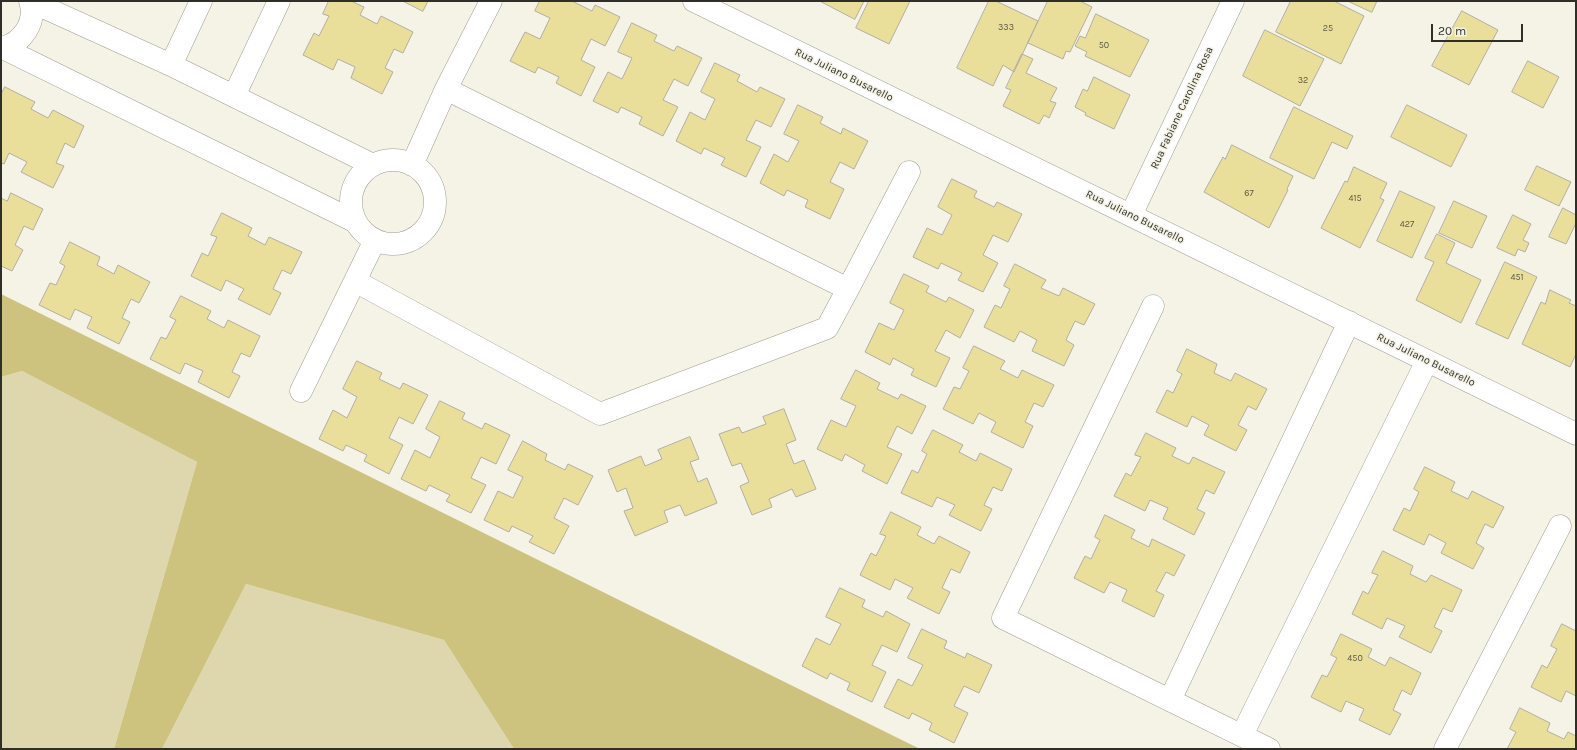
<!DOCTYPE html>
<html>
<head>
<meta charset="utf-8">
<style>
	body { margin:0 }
	#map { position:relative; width:1577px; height:750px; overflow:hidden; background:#f4f3e5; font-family:Karla,sans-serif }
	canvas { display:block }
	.frame { position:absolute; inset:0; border:2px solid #2f2e29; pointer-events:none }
	.scale { position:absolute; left:1431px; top:24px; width:92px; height:18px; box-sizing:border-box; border:2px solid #2f2e29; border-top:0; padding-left:5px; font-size:12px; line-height:14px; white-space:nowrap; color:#2f2e29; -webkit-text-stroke:3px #f4f3e5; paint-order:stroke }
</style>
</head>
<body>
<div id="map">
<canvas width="1577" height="750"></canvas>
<div class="frame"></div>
<div class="scale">20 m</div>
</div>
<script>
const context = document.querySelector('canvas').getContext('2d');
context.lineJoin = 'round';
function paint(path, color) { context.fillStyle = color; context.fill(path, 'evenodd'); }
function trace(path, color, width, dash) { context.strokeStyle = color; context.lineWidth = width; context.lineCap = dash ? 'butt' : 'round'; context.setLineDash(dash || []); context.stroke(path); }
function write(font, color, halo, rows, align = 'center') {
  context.font = font + ' Karla,sans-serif'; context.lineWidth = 3; context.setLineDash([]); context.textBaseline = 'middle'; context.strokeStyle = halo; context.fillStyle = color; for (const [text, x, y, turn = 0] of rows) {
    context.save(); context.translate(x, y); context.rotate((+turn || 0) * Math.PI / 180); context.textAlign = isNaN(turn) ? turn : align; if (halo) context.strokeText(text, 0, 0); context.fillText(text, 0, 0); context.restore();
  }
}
const green = new Path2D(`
	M22 371 197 462 114 749H1V377Z
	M246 584 444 640 514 749H162Z`);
const forest = new Path2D(`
	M1 294 920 749H514L444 640 246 584 162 749H114L197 462 22 371 1 377Z`);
const building = new Path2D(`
	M329 1H351L364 7 360 15 377 24 381 16 413 32 403 53 394 49 385 68 393 72 382 94 351 78 355 67 338 59 333 70 303 55 314 33 319 36 329 16 323 14Z
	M403 1H428L423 11Z
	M540 1H572L592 11 595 5 620 17 605 46 591 39 581 60 595 67 581 96 556 83 559 77 538 67 535 73 510 61 525 32 540 39 550 18 535 11Z
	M820 1H864L855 19Z
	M869 1H910L889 44 856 28Z
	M989 1H996L1038 21 1014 72 1003 65 993 86 957 68Z
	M1048 1H1080L1092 7 1070 52 1066 51 1063 59 1028 43Z
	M1291 1H1334L1364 16 1341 64 1276 32Z
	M1348 1H1377L1372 12Z
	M1462 11 1498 30 1469 85 1432 66Z
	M1096 14 1149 40 1130 77 1085 56 1087 52 1075 46 1080 36 1085 38Z
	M632 23 657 35 654 41 674 51 677 46 702 58 688 86 674 79 663 100 678 107 663 136 639 124 642 117 621 107 618 113 593 101 608 72 622 79 632 58 618 52Z
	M1265 30 1324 59 1300 106 1243 76Z
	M1022 54 1033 59 1026 73 1057 88 1050 101 1056 103 1049 118 1044 115 1039 124 1003 106 1011 90 1006 88Z
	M1528 61 1559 77 1543 108 1512 92Z
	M715 63 740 75 737 81 757 92 760 87 785 99 771 127 756 120 746 140 761 147 746 177 721 165 725 158 704 148 701 154 676 141 690 112 705 120 715 99 701 92Z
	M1094 77 1130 95 1114 129 1085 115 1086 113 1075 107 1083 89 1087 91Z
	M5 87 35 102 31 109 48 118 53 110 84 126 74 148 65 143 56 163 64 166 53 188 21 172 27 162 9 153 4 164 1 163V95Z
	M798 105 823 117 820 123 841 134 843 128 868 141 854 169 840 162 830 182 844 189 830 219 805 207 808 200 787 190 784 196 760 183 774 154 788 162 799 141 784 134Z
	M1407 105 1467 135 1451 167 1391 137Z
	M1294 107 1353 136 1347 149 1332 142 1314 179 1270 158Z
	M1232 145 1293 176 1287 189 1288 190 1269 228 1204 192 1223 157 1225 159Z
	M1537 166 1571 182 1559 206 1525 190Z
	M1354 167 1387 183 1380 198 1384 200 1360 248 1321 228 1345 181 1347 182Z
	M952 179 977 191 974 197 994 207 997 202 1022 214 1008 242 993 235 983 255 998 263 983 292 958 280 962 273 941 263 938 269 913 257 927 228 942 235 952 215 938 207Z
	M1400 191 1435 207 1412 258 1377 241Z
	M11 193 43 209 33 230 24 226 15 245 23 250 12 271 1 266V198L7 201Z
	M1454 201 1487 216 1472 248 1439 233Z
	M1563 208 1576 215V223L1566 244 1549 237Z
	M222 213 252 228 248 236 265 245 269 237 302 252 291 274 282 270 273 289 281 293 270 315 238 299 244 289 226 280 221 291 191 276 202 253 208 256 217 237 211 235Z
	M1513 215 1531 224 1523 240 1529 243 1525 252 1518 249 1515 256 1497 248Z
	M1437 234 1455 243 1446 263 1481 280 1461 323 1416 300 1434 262 1425 258Z
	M70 242 100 257 97 265 114 274 118 265 150 282 139 303 131 299 122 318 130 322 119 344 87 328 92 317 75 309 70 320 39 305 50 283 56 285 65 266 60 263Z
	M1505 262 1537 277 1508 339 1476 324Z
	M1015 264 1046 280 1041 288 1059 296 1063 288 1095 304 1084 325 1075 321 1066 340 1074 345 1064 366 1032 351 1037 340 1020 331 1014 342 984 327 995 305 1001 308 1010 289 1004 286Z
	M904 274 929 286 926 292 946 302 949 297 974 310 960 338 946 330 935 351 950 358 936 387 911 375 914 369 893 358 890 365 865 352 879 323 894 330 904 310 890 303Z
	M1550 290 1571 300 1569 303 1576 306V354L1570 367 1522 344 1541 302 1545 304Z
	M181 296 211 311 207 319 224 328 228 320 260 336 250 357 241 353 232 372 240 376 229 398 198 382 203 371 185 363 180 374 150 359 161 337 166 339 176 320 170 317Z
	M974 346 1005 361 1000 369 1018 378 1022 370 1054 385 1043 407 1034 403 1025 422 1033 426 1023 448 991 432 996 422 979 413 973 424 943 409 954 387 960 389 969 371 963 368Z
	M1187 349 1217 364 1214 373 1231 381 1235 373 1267 389 1256 410 1248 406 1238 425 1247 430 1236 451 1204 435 1209 425 1192 416 1187 427 1156 412 1167 390 1173 393 1182 374 1177 371Z
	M357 361 382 373 379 379 400 389 403 383 428 395 413 424 399 417 389 438 403 445 389 474 364 461 367 455 346 445 343 451 319 439 333 410 347 418 357 397 343 389Z
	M856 370 880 383 877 389 898 399 901 394 926 406 912 434 897 426 887 447 902 454 887 484 862 471 865 465 845 454 842 461 817 449 831 420 846 427 856 406 841 399Z
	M440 401 465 413 462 419 482 429 485 423 510 435 496 464 481 457 471 478 486 485 471 513 446 501 450 495 429 485 426 491 401 479 415 450 430 458 440 437 426 429Z
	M784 409 796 440 786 444 794 464 804 460 816 489 796 497 792 489 769 499 772 507 752 515 740 486 749 482 741 463 732 466 719 434 739 427 742 433 766 424 763 417Z
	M933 430 963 445 959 452 976 461 980 453 1012 469 1002 491 993 487 984 505 992 509 981 531 949 515 955 505 937 497 932 507 901 493 912 470 918 473 927 454 922 451Z
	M1146 433 1176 448 1172 456 1189 464 1193 457 1225 472 1214 494 1206 490 1197 509 1205 513 1194 535 1163 519 1168 508 1150 500 1145 511 1114 496 1126 473 1131 476 1141 457 1135 455Z
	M690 437 699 459 690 462 698 482 707 478 717 503 685 516 680 505 664 511 668 522 635 536 624 511 633 508 626 488 617 492 608 470 641 456 645 466 662 459 658 450Z
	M523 441 547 454 545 460 565 470 568 464 593 476 578 505 564 498 554 518 569 526 554 554 529 542 533 536 512 526 509 532 484 520 498 491 513 498 523 477 508 470Z
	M1425 467 1455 482 1451 491 1468 499 1472 491 1504 507 1493 528 1485 524 1476 543 1484 548 1473 569 1441 553 1446 543 1429 534 1424 545 1393 530 1404 508 1410 511 1419 492 1414 489Z
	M891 512 921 527 917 535 934 544 939 536 970 552 960 573 951 569 942 588 950 592 939 614 907 598 913 588 895 579 890 590 860 575 871 553 876 556 886 536 880 534Z
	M1105 515 1135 530 1131 538 1149 547 1152 539 1185 555 1174 576 1166 572 1156 591 1164 595 1154 617 1122 601 1127 590 1110 582 1104 593 1074 578 1085 556 1091 559 1100 540 1095 537Z
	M1383 551 1413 566 1410 574 1426 582 1431 575 1462 590 1452 612 1443 608 1434 627 1442 631 1431 653 1399 637 1405 626 1387 618 1382 629 1352 614 1363 591 1368 594 1378 575 1372 573Z
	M840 588 865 600 862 607 883 617 886 611 910 624 897 652 882 645 872 665 886 672 872 702 847 690 850 683 830 673 827 679 802 666 816 638 830 645 841 624 826 617Z
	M1562 624 1576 631V696L1566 691 1561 702 1531 687 1542 665 1547 668 1557 649 1551 646Z
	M922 629 947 641 944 648 965 658 967 653 992 665 979 693 964 686 954 706 968 713 954 743 929 730 932 723 912 713 909 719 884 707 898 679 912 686 923 665 908 658Z
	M1341 634 1372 649 1368 657 1385 666 1390 657 1421 673 1411 695 1402 690 1393 710 1401 714 1390 735 1359 720 1364 709 1346 701 1341 712 1311 697 1322 675 1327 677 1337 658 1331 655Z
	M1520 708 1550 723 1547 731 1564 739 1568 732 1576 736V749H1507L1516 732 1510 729Z`);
const minor = new Path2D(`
	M30 1 171 65 373 165
	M694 1 1576 434
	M1 48C22 44 37 22 30 1
	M3 48 356 222
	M171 65 201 1
	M446 89 848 289
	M234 96 279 1
	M351 202a42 42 0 1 1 84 0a42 42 0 1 1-84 0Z
	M412 165 446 89 491 1
	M1131 215 1233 1
	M355 281 600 414 827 328 848 289 909 172
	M1153 306 1003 618 1269 749
	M301 391 375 240
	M1170 700 1349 322
	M1242 735 1427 361
	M1445 749 1560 526`);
const numberNames = [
	["333",1006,27],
	["25",1328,28],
	["50",1104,45],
	["32",1303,80],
	["67",1249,193],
	["415",1355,198],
	["427",1407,224],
	["451",1517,277],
	["450",1355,658]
];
const streetNames = [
	["Rua Juliano Busarello",844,75,26],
	["Rua Fabiane Carolina Rosa",1182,108,-65],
	["Rua Juliano Busarello",1135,217,26],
	["Rua Juliano Busarello",1426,360,26]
];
paint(green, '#ded7ad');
paint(forest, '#cdc37e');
paint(building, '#eadf9a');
trace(building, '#b0aea2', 1);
trace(minor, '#9f9d91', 23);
trace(minor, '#fff', 22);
write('9px', '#5e5a45', null, numberNames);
write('11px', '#2f2e29', '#f4f3e5', streetNames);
</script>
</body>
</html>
